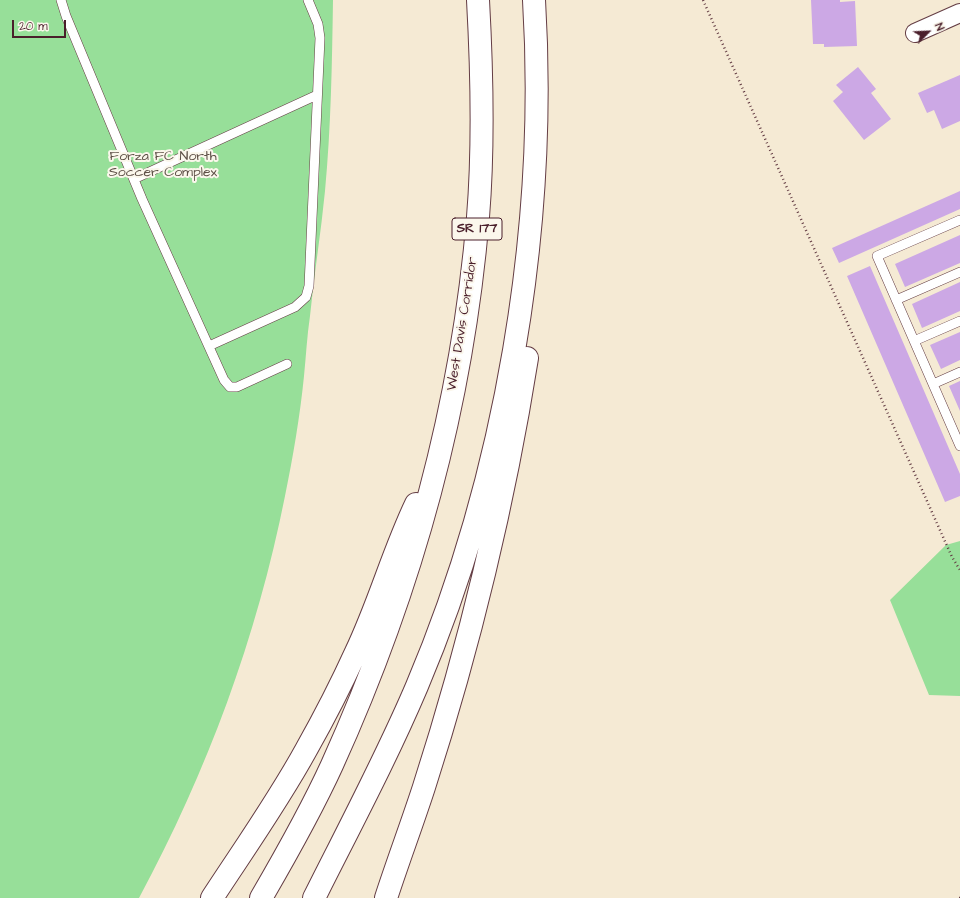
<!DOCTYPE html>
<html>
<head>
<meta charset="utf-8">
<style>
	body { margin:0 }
	#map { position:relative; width:960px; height:898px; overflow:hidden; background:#f5ead4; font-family:"Architects Daughter",sans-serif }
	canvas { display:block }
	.north { position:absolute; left:908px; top:12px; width:40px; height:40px; -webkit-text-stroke:3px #fbf7ec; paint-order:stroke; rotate:66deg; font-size:11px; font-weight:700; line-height:16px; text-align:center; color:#4a1f2b }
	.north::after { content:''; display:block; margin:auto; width:14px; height:18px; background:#4a1f2b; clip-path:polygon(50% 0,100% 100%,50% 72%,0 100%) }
	.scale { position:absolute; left:12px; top:20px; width:54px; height:18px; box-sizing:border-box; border:2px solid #4a1f2b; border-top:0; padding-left:5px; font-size:12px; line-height:14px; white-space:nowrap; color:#4a1f2b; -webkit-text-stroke:3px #fbf7ec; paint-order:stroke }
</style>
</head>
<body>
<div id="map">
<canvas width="960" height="898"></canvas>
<div class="north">N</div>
<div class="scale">20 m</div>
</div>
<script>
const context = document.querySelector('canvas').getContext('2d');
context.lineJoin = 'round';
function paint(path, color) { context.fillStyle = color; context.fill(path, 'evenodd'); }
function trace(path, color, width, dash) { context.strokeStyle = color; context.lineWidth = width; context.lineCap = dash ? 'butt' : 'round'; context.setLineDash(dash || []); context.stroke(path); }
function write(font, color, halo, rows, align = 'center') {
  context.font = font + ' "Architects Daughter",sans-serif'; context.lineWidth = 4; context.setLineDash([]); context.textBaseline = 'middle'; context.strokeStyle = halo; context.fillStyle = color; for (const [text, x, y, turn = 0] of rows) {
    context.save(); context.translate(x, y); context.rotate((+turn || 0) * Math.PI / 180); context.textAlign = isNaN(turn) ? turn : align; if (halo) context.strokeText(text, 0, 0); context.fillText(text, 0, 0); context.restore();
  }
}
const green = new Path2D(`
	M0 0H333C332 64 331 128 325 191 321 233 314 274 310 316 307 336 306 356 304 376 300 416 293 457 285 496 257 637 207 772 139 898H0Z
	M960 541V696L929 695 890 600 946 545Z`);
const building = new Path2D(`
	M811 0H840V2L855 1 857 46 824 47V44H813Z
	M858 67 876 89 871 93 891 119 864 140 833 101 843 92 836 85Z
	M960 75V121L942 129 934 110 927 113 918 93Z
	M960 191V209L839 263 832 248Z
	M960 235V263L905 287 895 264Z
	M870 266 960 474V496L945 502 847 276Z
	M960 282V311L922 328 912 304Z
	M960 332V360L941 369 930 345Z
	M960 381V411L949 386Z`);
const path = new Path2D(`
	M703 0 952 557 960 570
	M959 898H960`);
const lane = new Path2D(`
	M61 0 66 16 142 199 224 380 230 387H237L287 364
	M134 179 317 95
	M960 220 877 256 960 446
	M896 300 960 272
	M914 341 960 321
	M209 346 295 307 306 297 309 286 320 38 318 24 308 0
	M933 384 960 372`);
const street = new Path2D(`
	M915 33 960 13`);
const highway = new Path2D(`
	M212 898C244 849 278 801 306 750 324 718 341 685 356 652 379 604 393 552 416 504
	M261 898C286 855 311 811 332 765 411 591 462 407 478 217 484 145 482 72 478 0
	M314 898C349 828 386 759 417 686 506 476 548 228 534 0
	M386 898C398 861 412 824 424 787 469 647 504 503 527 358`);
const shields = [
	[477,229,50]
];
const shieldNames = [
	["SR 177",477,229]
];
const parkNames = [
	["Forza FC North",163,157],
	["Soccer Complex",163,173]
];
const streetNames = [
	["West Davis Corridor",463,324,-81]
];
paint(green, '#97df99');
paint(building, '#cca8e5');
trace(lane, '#643d44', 10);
trace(street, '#643d44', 20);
trace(highway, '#643d44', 24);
trace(path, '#643d44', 2.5, [1, 3]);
trace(lane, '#fff', 9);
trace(street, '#fff', 18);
trace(highway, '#fff', 22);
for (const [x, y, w] of shields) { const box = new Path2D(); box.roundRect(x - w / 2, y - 11, w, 22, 3); context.fillStyle = '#fbf7ec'; context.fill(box); trace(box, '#4a1f2b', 1); }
write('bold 13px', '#4a1f2b', null, shieldNames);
write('14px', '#5d4f46', '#fbf7ec', parkNames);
write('14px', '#4a1f2b', '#fbf7ec', streetNames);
</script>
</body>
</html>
